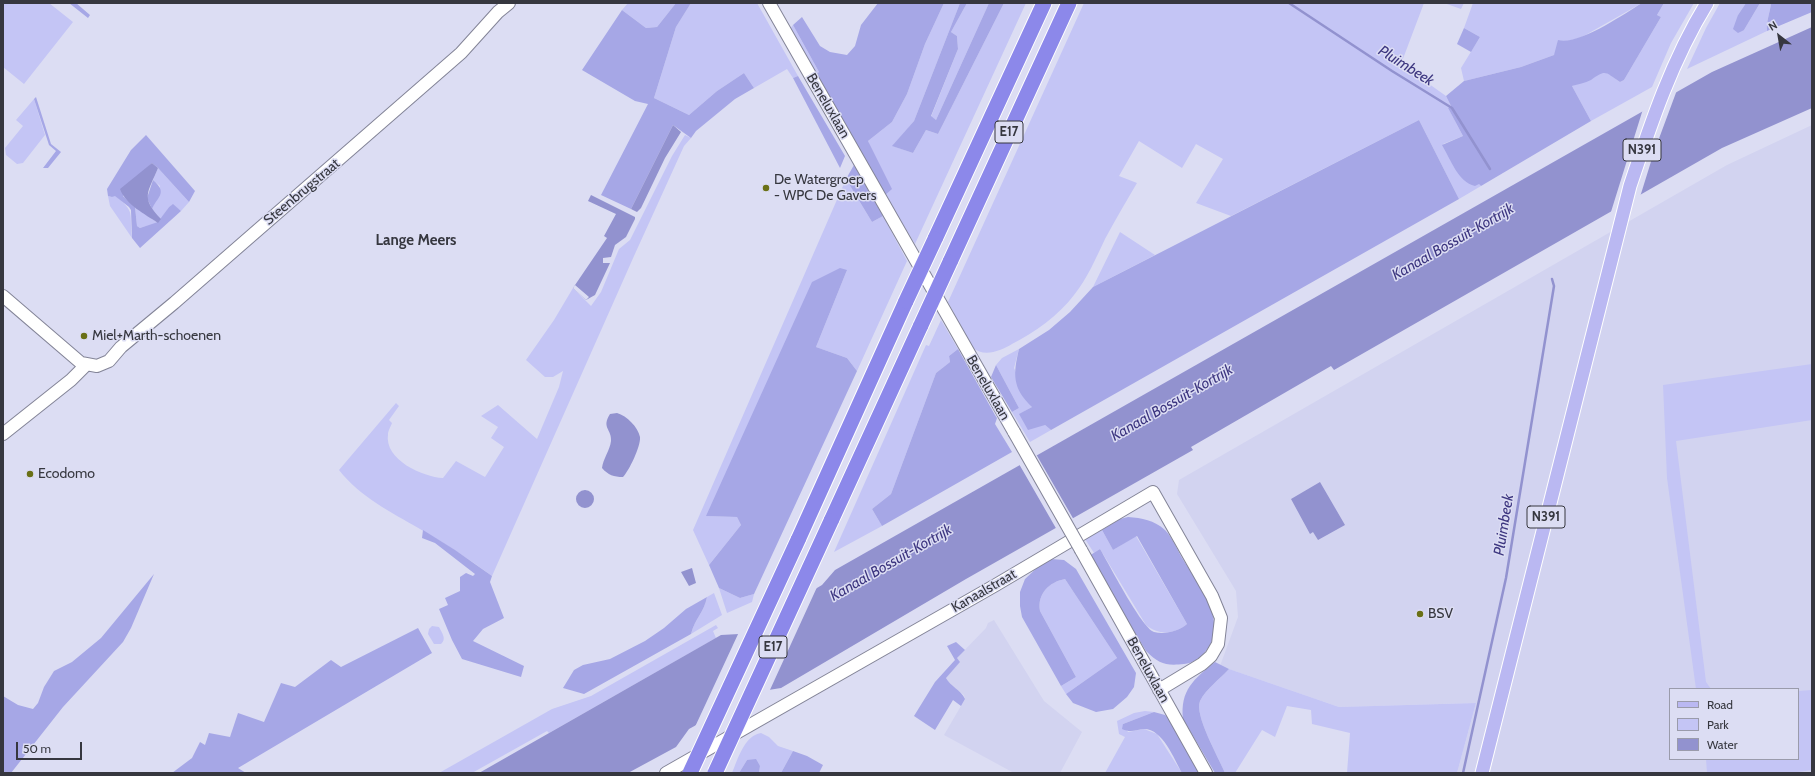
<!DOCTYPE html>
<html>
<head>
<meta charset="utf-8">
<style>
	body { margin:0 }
	#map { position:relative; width:1815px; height:776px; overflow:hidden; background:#dcddf3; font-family:Cabin,sans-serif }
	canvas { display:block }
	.frame { position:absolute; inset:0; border:4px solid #36373f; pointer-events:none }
	.legend { position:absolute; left:1669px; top:688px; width:130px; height:72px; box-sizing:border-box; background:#dcddf3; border:1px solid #9a9bab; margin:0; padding:5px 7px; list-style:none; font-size:12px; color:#36373f }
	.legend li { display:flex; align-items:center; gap:8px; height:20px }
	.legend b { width:20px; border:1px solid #9a9bab }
	.north { position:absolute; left:1759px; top:16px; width:40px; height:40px; -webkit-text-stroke:3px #dcddf3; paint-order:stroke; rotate:329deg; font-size:11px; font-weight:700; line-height:16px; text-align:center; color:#36373f }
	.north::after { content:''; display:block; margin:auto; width:14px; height:18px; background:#36373f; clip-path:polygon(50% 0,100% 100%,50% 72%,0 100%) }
	.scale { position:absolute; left:16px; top:742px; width:66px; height:18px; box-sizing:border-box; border:2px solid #36373f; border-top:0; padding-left:5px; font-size:12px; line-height:14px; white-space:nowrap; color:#36373f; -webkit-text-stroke:3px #dcddf3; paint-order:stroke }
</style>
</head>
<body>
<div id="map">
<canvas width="1815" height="776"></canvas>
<div class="frame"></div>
<ul class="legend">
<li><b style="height:5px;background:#bab8f2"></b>Road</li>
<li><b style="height:11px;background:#c4c5f5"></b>Park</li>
<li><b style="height:11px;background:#9292cf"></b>Water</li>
</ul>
<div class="north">N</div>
<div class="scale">50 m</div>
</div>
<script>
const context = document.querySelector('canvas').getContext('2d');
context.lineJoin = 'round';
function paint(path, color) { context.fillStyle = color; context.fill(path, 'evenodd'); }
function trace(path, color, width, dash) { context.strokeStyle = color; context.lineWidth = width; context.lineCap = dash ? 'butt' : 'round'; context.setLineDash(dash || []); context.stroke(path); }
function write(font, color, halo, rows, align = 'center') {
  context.font = font + ' Cabin,sans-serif'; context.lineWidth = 3; context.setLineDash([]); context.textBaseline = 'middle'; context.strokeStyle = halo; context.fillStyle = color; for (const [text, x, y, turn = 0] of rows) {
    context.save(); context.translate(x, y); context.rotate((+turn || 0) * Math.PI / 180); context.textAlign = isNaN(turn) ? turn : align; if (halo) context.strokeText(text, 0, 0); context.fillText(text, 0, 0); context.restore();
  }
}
const built = new Path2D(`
	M1812 125V773H1457L1476 703 1339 707 1220 666 1238 617 1236 591 1177 494 1179 480 1727 165ZM1670 689H1798V759H1670Z
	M994 620 1044 701 1082 732 1060 773H1014L944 735 965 699 964 695 949 684 946 677 960 662 957 658 986 628 988 623Z`);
const green = new Path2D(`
	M3 3H49L73 22 24 84 3 67Z
	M628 3H676L657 27 646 28 622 10Z
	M691 3H757L798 76 793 78 787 69 754 88 744 73 717 91 689 115 654 98 676 27Z
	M944 3H960L914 121 893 146 913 153 926 130 938 134 1004 3H1026L915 244 885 195 868 141 892 122 907 94 925 44Z
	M967 3H989L936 120 931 117 958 49 957 36 951 32Z
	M1084 3H1424L1401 64 1446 96 1451 106 1448 108 1463 136 1443 144 1481 186 1459 199 1419 120 1231 216 1196 203 1223 159 1196 144 1182 168 1139 141 1119 176 1137 183C1126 202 1115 220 1105 239 1096 258 1087 279 1074 295 1059 315 1034 333 1012 344 1000 351 984 358 972 347L948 302Z
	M1444 3H1464L1461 9Z
	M1473 3H1642L1582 37 1565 42 1554 55 1521 67 1464 81 1461 68 1480 37 1464 28Z
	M1664 3H1694L1671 43 1652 87 1591 121 1572 86C1582 83 1600 70 1607 73 1612 75 1616 80 1620 82L1624 80 1661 17 1657 15Z
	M1720 3H1746L1738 15 1744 30 1760 3H1771C1770 13 1766 21 1767 31L1687 69 1706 28Z
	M793 25 819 72 816 74 790 29Z
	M34 99 45 135 23 163 17 164 6 155 5 148 23 126 16 120Z
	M685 135 691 138 684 146 634 256 492 576C469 559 445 544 420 529 391 512 360 497 339 470L396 403 399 406 389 420 392 423C391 426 388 431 388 434 384 460 423 477 443 478L456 461 485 477 504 447 491 438 498 427 481 416 498 405 537 439 559 387 563 371 553 377H545L526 360 554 320 573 288 591 306 601 292 619 249 630 240 672 156Z
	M158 168 189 202 181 211 172 205 169 207 161 219 152 209 160 186 153 180Z
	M846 179 872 222 883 216 907 261 857 371 847 358 816 347 847 270 707 516 737 517 741 525 709 565 693 530Z
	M115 195C136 213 129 212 132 238L110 206 108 196 112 197Z
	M135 207 158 223 140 228 137 226Z
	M1120 232 1155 255 1093 287Z
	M941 320 958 349 949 356 950 362 936 373 891 494 872 509 882 526 834 552 926 345 929 346Z
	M1019 349 1014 368 1032 407 1020 414 1045 425 1051 430 1030 442 1012 412 1019 408 996 365 1002 358Z
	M1812 364V420L1676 441 1706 682 1711 689H1696L1667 478 1663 385Z
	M1102 530 1113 550 1136 536 1187 624C1174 635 1158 635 1146 625L1100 549 1094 553 1085 539Z
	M1065 579 1117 658 1066 694 1061 686 1076 677 1040 611C1037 594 1049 582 1065 579Z
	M719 588 740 598 754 594 752 602 727 613Z
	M714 593 722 615 691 634C695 618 704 613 707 597Z
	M716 625 718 628 713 631 716 638 549 733 547 731 472 773H439L552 709 591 696Z
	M432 626 439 627C442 633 447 639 441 644H434L428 634 429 629Z
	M1229 669 1339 707 1476 703 1457 773H1347L1350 733 1312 724 1311 710 1287 706 1275 737 1262 730 1235 773H1225C1219 758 1194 715 1200 701 1206 689 1220 679 1229 669Z
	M1812 690V770L1791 773H1707L1706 759H1798V691Z
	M1145 711 1154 712 1123 724 1128 732 1144 729 1157 734 1182 773H1105L1125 737 1119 734 1117 721 1134 713Z
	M761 733 769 737 778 746 793 751 781 773H759L760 766 747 760 739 773H732C738 759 744 736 761 733Z`);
const forest = new Path2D(`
	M69 3H76L90 15 88 18Z
	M676 3H691L676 27 654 98 689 115 717 91 744 73 754 88 735 99 696 131 691 138 673 125 631 209 601 195 648 104 635 101 582 70 622 10 646 28 657 27Z
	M878 3H944L925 44 907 94 892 122 868 141 892 189 885 195 816 74 819 72 793 25 802 17 820 46 830 52 847 55 855 46 861 25Z
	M960 3H967L951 32 957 36 958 49 931 116 936 120 989 3H1004L938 134 926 130 913 153 892 146 914 121Z
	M1642 3H1664L1657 15 1661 17 1624 80 1620 82C1605 72 1606 69 1591 80 1585 83 1578 84 1572 86L1591 121 1481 186 1479 184 1475 186C1458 182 1451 160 1442 145L1463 136 1448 108 1451 106 1446 96 1464 81 1521 67 1554 55 1558 40C1578 46 1624 14 1642 3Z
	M1746 3H1760L1744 30 1738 33 1733 29 1738 15Z
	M1771 3H1812V12L1767 31C1766 21 1770 13 1771 3Z
	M1464 28 1480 37 1471 52 1457 44Z
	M798 76 845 156 840 168 793 78Z
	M36 97 51 144 61 152 48 168H43L56 151 49 145 34 99Z
	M1419 120 1459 199 1051 430 1045 425 1028 430 1019 414 1032 407C1012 388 1013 374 1019 349L1049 330 1070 312 1093 287Z
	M146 135 195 191 189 202 158 168 152 163 123 196 135 207 137 226 140 228 158 222 169 207 173 204 181 211 140 248 132 238 131 210 129 207 115 196 112 197 108 196 107 189 131 150Z
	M854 165 883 216 872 222 846 179Z
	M153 180C168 193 158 196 152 209L147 198Z
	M840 268 847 270 816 347 847 358 857 371 754 594 740 598 719 588 709 565 741 525 737 517 706 516 812 282Z
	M958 349 995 415 997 418 995 424 1012 452 882 526 872 509 891 494 936 373 950 362 949 356Z
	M996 365 1019 408 1012 412 991 377Z
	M1128 517C1142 518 1154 520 1165 530 1173 538 1178 552 1184 561 1199 586 1230 624 1205 652 1199 659 1193 663 1184 664 1166 666 1159 664 1146 651L1089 556 1100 549C1109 564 1141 627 1154 632 1165 635 1179 631 1187 624L1137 536 1113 550 1102 530 1120 519Z
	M423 530 455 550 492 576 490 582 504 618 483 629 473 641 524 666 521 677 462 659 452 640 439 609 448 605 445 598 460 591V577L466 573 473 576 475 574 435 543 422 538Z
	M1051 559 1064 560 1076 569 1136 673 1134 687 1127 697 1113 709 1096 712 1073 703 1066 694 1117 658 1065 579C1049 582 1037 594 1040 611L1076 677 1061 686 1022 617 1020 606V592L1025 579 1040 565Z
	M154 574 131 628 123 642 63 707 11 773H3V696L18 705 33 709 38 703 44 687 54 671 72 662 101 638Z
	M707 597C704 613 695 618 691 634L584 694 563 688 574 670 583 665 610 659 645 641 664 628 686 609Z
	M418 628 432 653 238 768 246 773H172L192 758 200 742 205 745 209 733 230 737 238 713 264 722 281 683 295 687 331 660 341 667Z
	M956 642 965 650 957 658 960 662 946 678C950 686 961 690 965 699L961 706 953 700 935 730 914 716 935 682 955 660 947 646Z
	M1215 662 1229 669C1220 679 1206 689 1200 701 1194 715 1219 758 1225 773H1215L1183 719C1180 690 1194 679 1215 662Z
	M1154 712 1165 715 1170 719 1200 773H1182C1174 759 1163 729 1144 729 1135 730 1131 733 1122 729L1123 724Z
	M793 751 807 756 823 765 819 773H781Z
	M756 759 760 766 759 773H739L747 760Z`);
const water = new Path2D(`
	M1812 27V108L1722 148 1334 370 1331 366 1191 447 1193 450 966 579 781 688 756 692 689 729 676 747 628 773H479L721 635 739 634 822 585 835 570 1712 72Z
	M673 125 681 132 665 158 641 208 637 212 631 209Z
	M152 163 158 168C148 193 140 197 161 219L158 223C145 214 126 205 120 189Z
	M591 195 635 217V219L626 237 615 245 611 257 603 258V263H610L595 295 586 300 573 288 607 238 604 236 616 214 588 201Z
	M617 413C627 416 638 427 640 437 641 446 629 471 623 477 614 477 608 475 602 468 603 459 610 450 611 441 612 429 601 428 610 414Z
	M1320 482 1345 525 1318 540 1313 532 1310 534 1291 499Z
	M576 499a9 9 0 1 1 18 0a9 9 0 1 1-18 0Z
	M692 568 696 583 689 586 681 572Z`);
const pier = new Path2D(`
	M1677 90 1654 152 1640 197 1610 215 1643 109Z
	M575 285 589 297 586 300 573 288Z
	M1036 454 1074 520 1057 530 1019 464Z
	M818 585 769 692 757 694 694 729 739 632Z`);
const stream = new Path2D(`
	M1289 3 1392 71 1452 108 1490 169
	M1463 773 1506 578 1554 286 1552 279`);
const secondary = new Path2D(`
	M769 3 1014 432
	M3 296 81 363 97 366 109 361 121 347 174 303 461 53 498 12 509 3
	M3 434 71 380 86 365
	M1081 550 1206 773
	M666 773 994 586 1153 492 1212 596 1221 618 1218 644 1211 656 1202 664 1159 690`);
const primary = new Path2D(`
	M1482 773 1630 186C1651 123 1672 60 1707 3`);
const highway = new Path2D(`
	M935 239 1044 3
	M950 262 1069 3
	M831 521 921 325
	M798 540 906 301`);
const secondaryBridge = new Path2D(`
	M1014 432 1081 550`);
const highwayBridge = new Path2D(`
	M906 301 935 239
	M921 325 950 262
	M690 773 798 540
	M715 773 831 521`);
const markers = [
	[766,188,4,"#6a7016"],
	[84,336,4,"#6a7016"],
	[30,474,4,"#6a7016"],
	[1420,614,4,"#6a7016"]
];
const shields = [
	[1009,132,28],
	[1642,150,38],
	[1546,517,38],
	[773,647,28]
];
const shieldNames = [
	["E17",1009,132],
	["N391",1642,150],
	["N391",1546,517],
	["E17",773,647]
];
const streetNames = [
	["Beneluxlaan",828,106,60],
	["Steenbrugstraat",302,192,-40],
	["Beneluxlaan",988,388,60],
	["Kanaalstraat",984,591,-30],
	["Beneluxlaan",1148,670,61]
];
const poiNames = [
	["De Watergroep",774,180],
	["- WPC De Gavers",774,196],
	["Miel+Marth-schoenen",92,336],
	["Ecodomo",38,474],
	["BSV",1428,614]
];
const waterNames = [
	["Pluimbeek",1406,66,32],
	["Kanaal Bossuit-Kortrijk",1453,242,-30],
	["Kanaal Bossuit-Kortrijk",1172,403,-30],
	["Pluimbeek",1504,525,-81],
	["Kanaal Bossuit-Kortrijk",891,563,-30]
];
const neighbourhoodNames = [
	["Lange Meers",416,241]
];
paint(built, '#d2d3f0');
paint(green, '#c4c5f5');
paint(forest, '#a6a7e6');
paint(water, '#9292cf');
paint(pier, '#dcddf3');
trace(stream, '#9292cf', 2.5);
trace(secondary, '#838497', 14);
trace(primary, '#fff', 15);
trace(highway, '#fff', 17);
trace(secondary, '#fff', 12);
trace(primary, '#bab8f2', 13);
trace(highway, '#8c88ea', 15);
trace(secondaryBridge, '#838497', 14, []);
trace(highwayBridge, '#fff', 17, []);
trace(secondaryBridge, '#fff', 12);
trace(highwayBridge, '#8c88ea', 15);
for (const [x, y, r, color] of markers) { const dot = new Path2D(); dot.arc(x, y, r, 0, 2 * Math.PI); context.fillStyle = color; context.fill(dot); trace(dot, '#dcddf3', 1.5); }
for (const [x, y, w] of shields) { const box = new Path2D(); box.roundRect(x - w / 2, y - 11, w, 22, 3); context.fillStyle = '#dcddf3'; context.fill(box); trace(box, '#36373f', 1); }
write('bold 13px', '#36373f', null, shieldNames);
write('14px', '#36373f', '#dcddf3', streetNames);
write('14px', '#36373f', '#dcddf3', poiNames, 'left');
write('italic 15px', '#3d3680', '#dcddf3', waterNames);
write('bold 15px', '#36373f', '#dcddf3', neighbourhoodNames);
</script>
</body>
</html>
